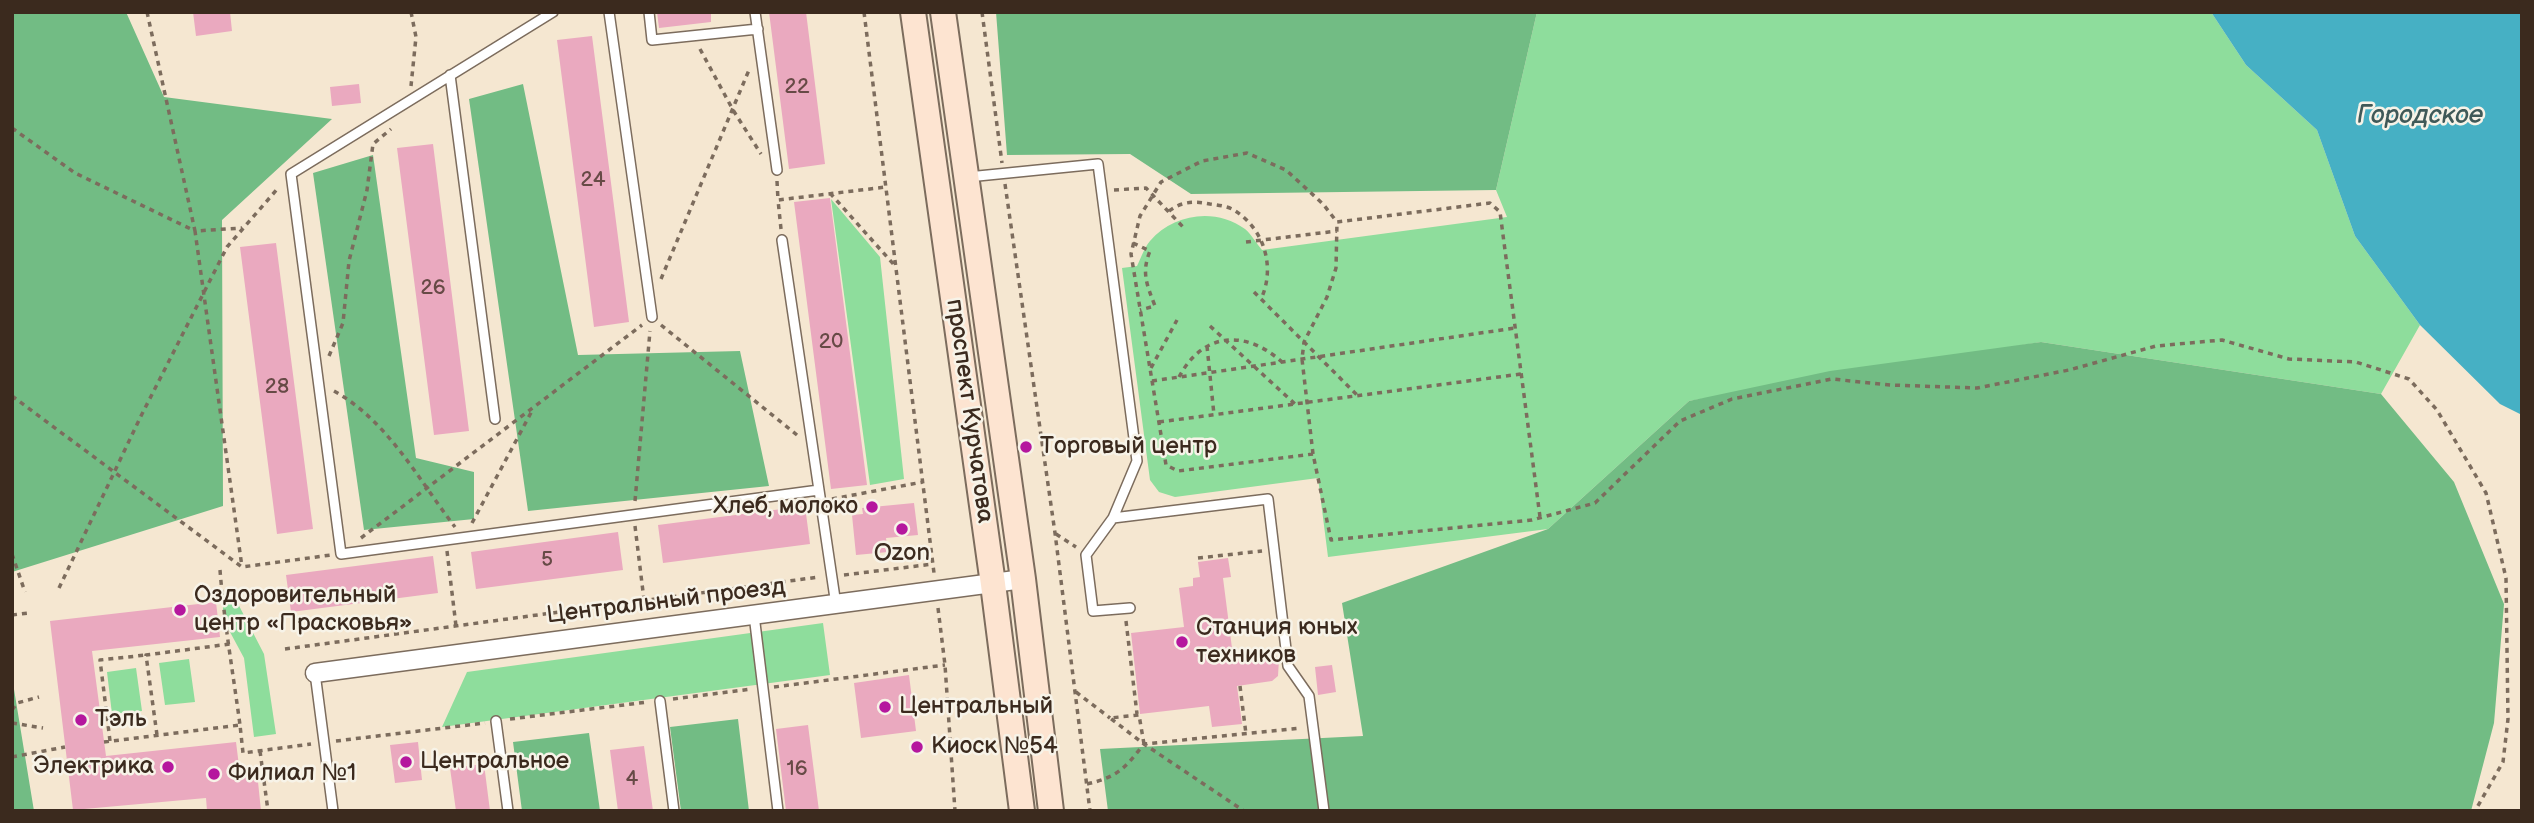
<!DOCTYPE html>
<html>
<head>
<meta charset="utf-8">
<style>
	body { margin:0 }
	#map { position:relative; width:2534px; height:823px; overflow:hidden; background:#f5e7d1; font-family:"Balsamiq Sans",sans-serif }
	canvas { display:block }
	.frame { position:absolute; inset:0; border:14px solid #3b2a1e; pointer-events:none }
</style>
</head>
<body>
<div id="map">
<canvas width="2534" height="823"></canvas>
<div class="frame"></div>
</div>
<script>
const context = document.querySelector('canvas').getContext('2d');
context.lineJoin = 'round';
function paint(path, color) { context.fillStyle = color; context.fill(path, 'evenodd'); }
function trace(path, color, width, dash) { context.strokeStyle = color; context.lineWidth = width; context.lineCap = dash ? 'butt' : 'round'; context.setLineDash(dash || []); context.stroke(path); }
function write(font, color, halo, rows, align = 'center') {
  context.font = font + ' "Balsamiq Sans",sans-serif'; context.lineWidth = 5; context.setLineDash([]); context.textBaseline = 'middle'; context.strokeStyle = halo; context.fillStyle = color; for (const [text, x, y, turn = 0] of rows) {
    context.save(); context.translate(x, y); context.rotate((+turn || 0) * Math.PI / 180); context.textAlign = isNaN(turn) ? turn : align; if (halo) context.strokeText(text, 0, 0); context.fillText(text, 0, 0); context.restore();
  }
}
const green = new Path2D(`
	M1537 12H2211L2246 65 2317 130 2355 236 2420 325 2381 394 2041 342 1689 401 1548 529 1328 557 1318 478 1175 497 1159 492 1150 480 1122 268 1137 266C1141 258 1144 248 1150 241 1173 214 1215 207 1245 229 1251 234 1257 244 1262 250L1507 217 1496 190Z
	M831 199 880 257 904 479 870 485Z
	M234 596 264 654 276 734 254 737 244 658 223 619V599Z
	M823 623 830 675 442 727 467 672Z
	M189 659 195 702 165 705 159 663Z
	M136 668 142 711 112 714 107 672Z`);
const forest = new Path2D(`
	M12 12H126L164 97 332 119 222 220 223 506 12 572Z
	M996 12H1537L1496 190 1191 194 1130 154 1007 155Z
	M523 84 578 355 740 351 769 486 528 511 469 99Z
	M373 155 416 458 474 472V519L364 530 313 173Z
	M2041 342 2381 394 2454 482 2504 604 2494 723 2471 811H1108L1100 749 1363 736 1342 603 1548 529 1689 401 1830 371Z
	M12 677 34 811H12Z
	M738 719 749 811H681L670 727Z
	M589 733 600 811H522L513 742Z`);
const water = new Path2D(`
	M2211 12H2522V415L2500 404 2420 325 2355 236 2317 130 2246 65Z`);
const building = new Path2D(`
	M193 12H230L232 31 196 36Z
	M657 12H711V22L659 28Z
	M769 12H806L825 164 789 169Z
	M592 36 629 322 594 327 557 40Z
	M359 84 361 103 332 106 330 87Z
	M433 144 469 431 434 435 397 148Z
	M830 198 867 485 831 489 794 202Z
	M276 243 313 529 277 534 240 247Z
	M914 503 918 535 886 538 888 552 856 555 852 515 863 514 862 508Z
	M805 506 810 544 663 563 658 525Z
	M618 532 623 570 476 589 471 552Z
	M433 556 438 593 291 612 286 575Z
	M1228 558 1231 577 1223 578 1233 656 1266 652 1275 655 1279 659 1278 676 1272 681 1237 686 1242 724 1212 727 1209 706 1140 714 1131 633 1184 627 1179 588 1193 586V578L1200 577 1198 562Z
	M216 602 220 637 92 651 106 756 236 742 240 774 257 772 261 811H207L206 798 73 810 50 621Z
	M1332 665 1336 692 1318 695 1315 667Z
	M909 675 916 731 861 738 854 683Z
	M808 725 819 811H786L776 729Z
	M418 742 422 780 395 783 390 745Z
	M644 746 653 811H618L610 750Z
	M484 764 490 811H456L450 768Z`);
const path = new Path2D(`
	M147 12 195 231 242 228
	M411 12 416 37 411 86
	M864 12 934 573
	M982 12 1002 163
	M700 49 733 110 761 154
	M12 128 75 173 195 231 242 567
	M777 181 778 200
	M1005 184 1055 533 1090 811
	M1114 190 1146 188 1183 227
	M830 193 896 267
	M1169 211C1182 201 1195 201 1210 204 1217 205 1226 206 1232 209 1264 227 1276 267 1261 299
	M781 229 778 200 886 187
	M1246 242 1337 231
	M1133 243 1150 251C1141 273 1147 285 1155 306L1140 310
	M661 279 749 70
	M1254 292 1357 395
	M661 325 797 435
	M1210 326 1295 404
	M1207 346 1214 415
	M329 356 343 323 349 261 367 190 373 144 391 129
	M1151 368 1177 320
	M1179 377C1203 332 1245 329 1282 362
	M1152 381 1515 328
	M334 391C388 421 418 479 455 527
	M12 396 242 567 331 555
	M1159 422 1521 374
	M1313 454 1302 359 1304 342 1327 297 1336 268 1337 222
	M832 499 923 482
	M635 501 650 331
	M1540 517 1500 212 1490 203 1337 222 1323 204 1286 170 1247 153 1202 161 1161 182 1140 216 1131 254 1166 465 1178 471 1313 454 1331 540 1532 520 1595 503 1680 421 1732 399 1832 379 1890 385 1977 388 2069 370 2156 346 2222 340 2289 359 2356 362 2409 379 2437 410 2486 493 2506 578 2508 719 2503 762 2475 811
	M472 523 533 409
	M635 526 644 600
	M1056 534 1076 547
	M361 538 642 325
	M447 551 456 626
	M12 554 25 592
	M1198 558 1262 551
	M220 570C224 621 233 673 240 725
	M844 575 933 564
	M59 588 141 416 227 247 279 187
	M938 608 945 665 955 811
	M12 615 28 613
	M1126 621 1137 714
	M285 649 819 577
	M1240 686 1246 734
	M774 687 945 665
	M1076 692 1110 718
	M673 699 752 689
	M12 710 17 703 39 697
	M510 719 648 702
	M12 723 43 728
	M157 735 146 655 230 644
	M110 741 100 660 146 655
	M336 741 485 723
	M104 742 240 725 243 753 311 744
	M1144 744 1139 715 1110 718 1144 744 1244 811
	M260 751 268 811
	M12 757 65 747
	M1087 784C1118 777 1125 768 1144 744L1301 728`);
const lane = new Path2D(`
	M553 12 291 174 341 554 819 490
	M609 12 652 317
	M649 12 652 40 758 29
	M755 12 777 170
	M450 75 495 419
	M968 177 1098 164 1137 461 1113 518 1086 555 1093 611 1130 608
	M782 240 836 605
	M1113 518 1268 499 1288 666 1309 696 1324 811
	M754 615 778 811
	M315 673 333 811
	M660 701 674 811
	M496 721 508 811`);
const street = new Path2D(`
	M315 673 1023 579`);
const secondary = new Path2D(`
	M913 12 993 584 1022 811
	M943 12 1023 579 1051 811`);
const markers = [
	[1026,447,7,"#b5179e"],
	[872,507,7,"#b5179e"],
	[902,529,7,"#b5179e"],
	[180,610,7,"#b5179e"],
	[1182,642,7,"#b5179e"],
	[885,707,7,"#b5179e"],
	[81,720,7,"#b5179e"],
	[917,747,7,"#b5179e"],
	[406,762,7,"#b5179e"],
	[168,767,7,"#b5179e"],
	[214,774,7,"#b5179e"]
];
const numberNames = [
	["22",797,88],
	["24",593,181],
	["26",433,289],
	["20",831,343],
	["28",277,388],
	["5",547,561],
	["16",797,770],
	["4",632,780]
];
const streetNames = [
	["проспект Курчатова",969,411,82],
	["Центральный проезд",666,602,-7]
];
const poiNames = [
	["Торговый центр",1040,447],
	["Хлеб, молоко",858,507,"right"],
	["Ozon",902,554,"center"],
	["Оздоровительный",194,596],
	["центр «Прасковья»",194,624],
	["Станция юных",1196,628],
	["техников",1196,656],
	["Центральный",899,707],
	["Тэль",95,720],
	["Киоск №54",931,747],
	["Центральное",420,762],
	["Электрика",154,767,"right"],
	["Филиал №1",228,774]
];
const waterNames = [
	["Городское",2420,116]
];
paint(green, '#8edd9c');
paint(forest, '#72bc84');
paint(water, '#46b0c4');
paint(building, '#eaa9bf');
trace(lane, '#7c6c5d', 12);
trace(street, '#7c6c5d', 21);
trace(secondary, '#7c6c5d', 28);
trace(path, '#7c6c5d', 3.5, [5, 5]);
trace(lane, '#fff', 9);
trace(street, '#fff', 18);
trace(secondary, '#fde4d1', 24);
for (const [x, y, r, color] of markers) { const dot = new Path2D(); dot.arc(x, y, r, 0, 2 * Math.PI); context.fillStyle = color; context.fill(dot); trace(dot, '#f7f3e8', 2.5); }
write('21px', '#674a46', null, numberNames);
write('24px', '#3b2a1e', '#f7f3e8', streetNames);
write('24px', '#3b2a1e', '#f7f3e8', poiNames, 'left');
write('italic 26px', '#3f5958', '#f7f3e8', waterNames);
</script>
</body>
</html>
